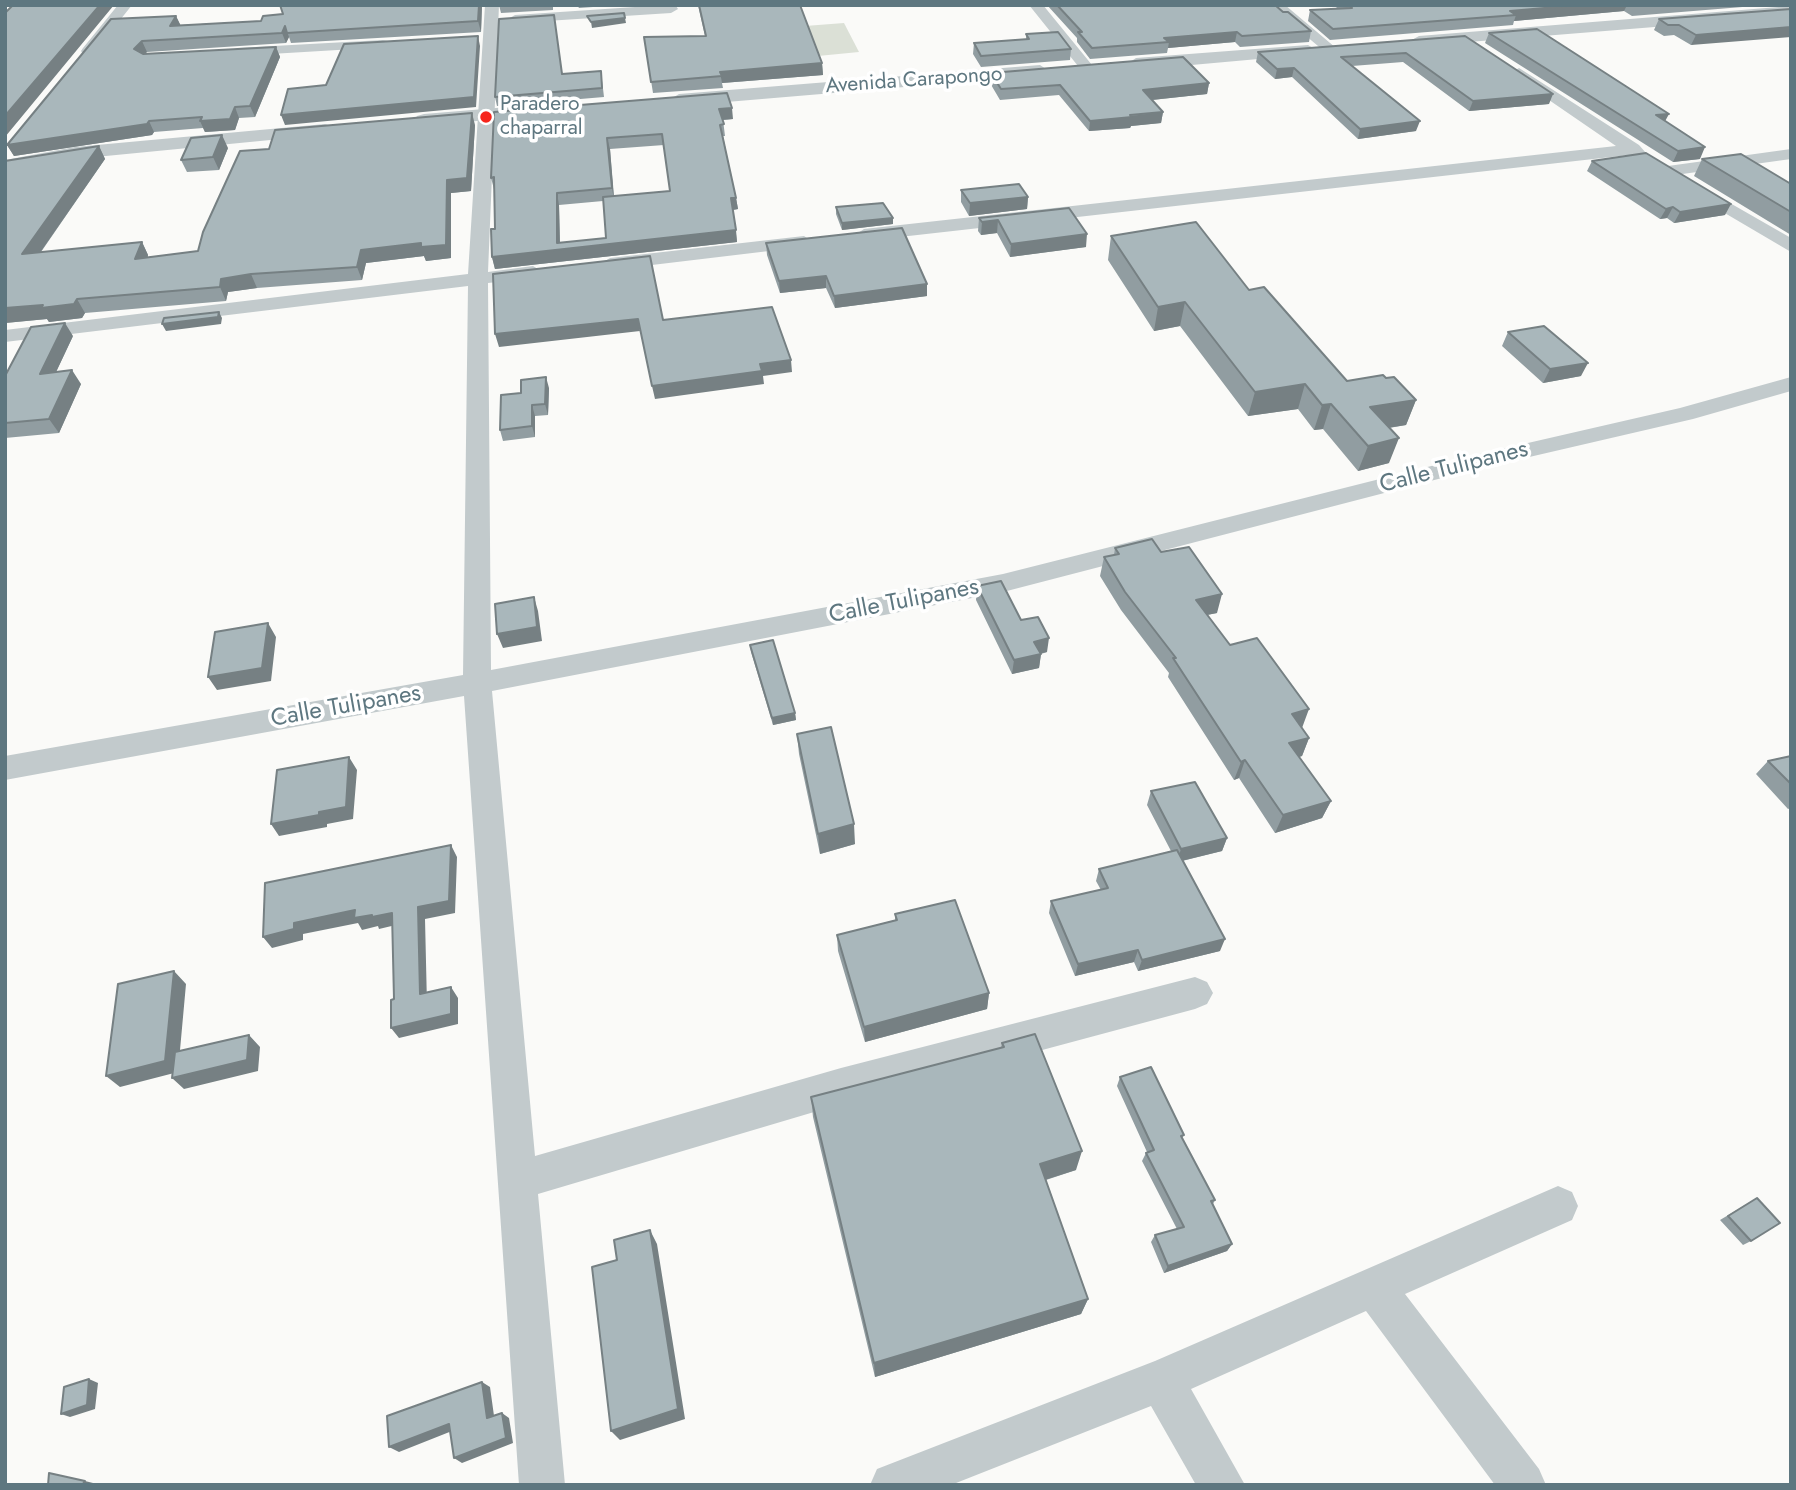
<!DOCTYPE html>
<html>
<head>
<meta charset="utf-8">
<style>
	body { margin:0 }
	#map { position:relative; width:1796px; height:1490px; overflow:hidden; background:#fafaf8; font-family:Jost,sans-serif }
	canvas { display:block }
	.frame { position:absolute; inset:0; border:7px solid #5e7780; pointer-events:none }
</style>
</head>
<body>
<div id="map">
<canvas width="1796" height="1490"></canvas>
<div class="frame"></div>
</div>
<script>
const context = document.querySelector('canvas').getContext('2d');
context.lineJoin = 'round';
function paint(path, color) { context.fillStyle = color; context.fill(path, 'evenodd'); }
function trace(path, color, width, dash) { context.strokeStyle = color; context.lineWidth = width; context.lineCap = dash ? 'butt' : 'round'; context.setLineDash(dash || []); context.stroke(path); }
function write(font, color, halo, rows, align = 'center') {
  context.font = font + ' Jost,sans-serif'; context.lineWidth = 7; context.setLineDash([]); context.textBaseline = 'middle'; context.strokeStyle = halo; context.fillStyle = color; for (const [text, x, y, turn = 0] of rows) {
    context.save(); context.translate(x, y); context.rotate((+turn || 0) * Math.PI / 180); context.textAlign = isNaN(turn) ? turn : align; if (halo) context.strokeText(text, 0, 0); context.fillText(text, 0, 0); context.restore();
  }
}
const green = new Path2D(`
	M844 23 859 52 818 56 805 26Z`);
const minor = new Path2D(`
	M118 5H132L93 54H83L81 51 83 48Z
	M485 5H499L488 272 533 266 543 272 533 278 488 283 491 670 1003 574 1467 457 1680 408 1791 377V391L1693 419 1469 471 1003 592 492 691 535 1156 841 1068 1195 977 1207 982 1213 993 1207 1004 1195 1009 841 1104 538 1194 565 1485H519L464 696 5 780V756L463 675 468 286 5 342V330L468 274Z
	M665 5 676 6 678 9 671 13 515 23 508 19 515 15Z
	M1029 5H1043L1092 65 1095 68 1092 71H1082Z
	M1269 5H1285L1336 48 1329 52 1324 51Z
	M383 40 388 41 390 44 388 47 237 56 230 52 237 48Z
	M1519 68 1639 145 1646 153 1638 158 1629 155 864 241 855 235 864 229 1616 146 1514 76 1511 73Z
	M1791 149V159L1668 176 1659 171 1668 166Z
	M1695 183 1791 238V252L1689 192 1686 188Z
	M804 236 813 242 811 246 610 270 600 264 610 258Z
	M1558 1186 1572 1192 1578 1206 1572 1220 1405 1294 1539 1469 1546 1485H1495L1366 1311 1191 1389 1245 1485H1196L1151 1406 951 1485H870L877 1469 1155 1361Z`);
const tertiary = new Path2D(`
	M1791 6V16L1419 46 1410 41 1419 36Z
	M1308 45 1317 50 1314 54 1136 70 1127 64 1136 58Z
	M1040 65 1049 71 1047 75 679 106 669 100 679 94Z
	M544 104 551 106 554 110 551 114 424 126 417 124 414 120 417 116 424 114Z
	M325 124 332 126 335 130 332 134 75 159 5 172V160L75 147Z`);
const wall = new Path2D(`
	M482 5 481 32 291 43 289 37 286 43 147 52 144 54 276 47 280 57 255 117 239 118 235 130 205 132 203 128 154 132 152 135 14 156 7 145 176 16 180 25 261 21Z
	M499 5H553V10L501 13Z
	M577 5H621L579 8Z
	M698 5H800L822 63 823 75 722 83 723 88 653 93 644 37 705 36Z
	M1047 5H1275L1283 12 1311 31 1309 42 1240 47 1235 42 1168 48 1167 53 1090 59 1077 42V38Z
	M1334 5H1767L1632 16 1624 11 1514 21 1513 25 1330 40 1308 21 1310 10 1338 9Z
	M1791 9 1691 45 1674 35 1664 36 1654 30 1659 19Z
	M555 24 562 74 602 80 604 97 497 106 495 97Z
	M1489 33 1665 121 1700 159 1673 162 1485 43Z
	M1026 34 1071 49 1070 60 981 67 973 54 974 43 1026 39Z
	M1465 36 1549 104 1469 111 1403 62 1352 66 1416 131 1358 139 1292 77 1275 79 1256 62 1258 52Z
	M991 73 1209 83 1207 94 1152 100 1163 112 1161 123 1131 126 1130 128 1089 131 1059 95 1000 100 990 83Z
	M494 112 733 119 723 120 725 136H723L736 198 738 209 733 210 737 242 495 269 492 257 495 229 494 189 491 178ZM664 145 670 191 614 196 610 149ZM603 201 606 238 560 243 559 205Z
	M475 125 471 191 451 193V258L426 261 424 256 366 263 362 280 257 288 228 292 226 301 85 313 82 318 49 322 47 319 5 323V161L99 146 105 159 41 252 142 242 148 255V257L198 251 269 149Z
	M228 148 219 170 187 172 181 160Z
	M1702 159 1791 184V235L1694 176Z
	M1592 161 1725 215 1674 223 1667 218 1660 219 1587 171Z
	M961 190 1028 197 1027 209 969 216 961 202Z
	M836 207 893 224 842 230 836 214Z
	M1069 208 1086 247 1010 257 997 233 981 235 978 231 979 218Z
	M1111 236 1249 290 1347 381 1386 378 1416 400 1406 425 1389 428V463L1358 471 1323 429 1314 430 1298 409 1248 416 1180 326 1154 331 1108 260Z
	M766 243 927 284V296L835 308 826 288 780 293 767 255Z
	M1508 332 1581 376 1543 383 1502 346Z
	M73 336 56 372 81 384 59 433 5 438V376Z
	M549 388 548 415 535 416V437L503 441 500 430 521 393Z
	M1115 548 1161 552 1217 613 1207 615 1230 645 1309 738 1302 756 1299 757 1331 801 1322 818 1275 833 1239 778 1234 780 1168 677 1169 673 1121 610 1100 576 1104 557 1114 555Z
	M977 586 1021 620 1047 652 1041 654 1039 668 1012 674 976 600Z
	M750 645 795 713 796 720 773 725 751 652Z
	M797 734 855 844 820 854 799 754Z
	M1791 756V808L1788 809 1756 774 1768 761Z
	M1151 791 1227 838 1222 851 1182 861 1220 951 1138 971 1134 962 1075 976 1049 913 1051 901 1101 890 1096 881 1099 869 1171 851 1147 805Z
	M895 914 989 993 987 1009 865 1042 838 951 837 935 895 920Z
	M1002 1043 1076 1170 1046 1180 1088 1299 1081 1314 875 1377 813 1117 811 1097 1001 1048Z
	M1120 1077 1184 1135 1182 1138 1215 1200 1213 1204 1232 1244 1227 1251 1164 1273 1151 1242 1155 1235 1177 1229 1142 1161 1146 1153 1147 1152 1117 1086Z
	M1757 1198 1751 1241 1743 1245 1720 1220Z`);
const shadedWall = new Path2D(`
	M100 5H114L5 137V116Z
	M479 5H482L481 32 478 21Z
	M1579 5H1627L1624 11 1514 21 1516 15 1510 11Z
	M176 16 181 26H170Z
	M625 18 626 23 592 28 591 22Z
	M285 26 289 37 286 43 282 33Z
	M1791 27V37L1691 45 1696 35Z
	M1237 32 1235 42 1168 48 1169 42 1164 38Z
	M478 36 480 46 476 107 285 125 281 115Z
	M142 41 147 52 139 59 134 49Z
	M276 47 280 57 255 117 250 106Z
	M822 63 823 75 722 83 720 72Z
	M1294 68 1292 77 1275 79 1277 69Z
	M1209 83 1207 94 1142 101 1143 90Z
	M1553 94 1549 104 1469 111 1473 101Z
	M235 107 239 118 235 130 205 132 200 121Z
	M732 108 733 119 721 120 719 109Z
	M1163 112 1161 123 1131 126 1130 128 1089 131 1090 121Z
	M472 113 475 125 471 191 451 193V258L426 261 424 256 366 263 362 280 357 267 361 250 421 243 447 180Z
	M1669 114 1663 125 1656 115Z
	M149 121 154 132 152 135 14 156 7 145Z
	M1420 121 1416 131 1358 139 1360 129Z
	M222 135 228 148 219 170 213 157Z
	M607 138 610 149 614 200 612 188Z
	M99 146 105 159 30 267 22 254Z
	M1705 147 1700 159 1673 162 1678 151Z
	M557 193 559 205 560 249 736 230 737 242 495 269 492 257 557 243Z
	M1028 197 1027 209 969 216 970 203Z
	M731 198H736L738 209 732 210Z
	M1731 204 1725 215 1674 223 1680 212Z
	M1673 207 1667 218 1660 219 1666 209Z
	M893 218V224L842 230V223Z
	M998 220 997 233 981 235 982 222Z
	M1087 234 1086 247 1010 257 1011 244Z
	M142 242 148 255 142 272 135 259Z
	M251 274 257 288 228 292 226 301 220 287 221 279Z
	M826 276V288L780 293 779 281Z
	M927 284V296L835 308 834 296Z
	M77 299 85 313 82 318 49 322 47 319 5 323V308Z
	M1185 302 1180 326 1154 331 1158 307Z
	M219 312 222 318 221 324 166 331 162 324Z
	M638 319 640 331 499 347 495 334Z
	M65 323 73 336 49 387 40 374Z
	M791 360 792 372 763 376 764 384 655 399 652 386 760 364Z
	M1588 363 1581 376 1543 383 1550 369Z
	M72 370 81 384 59 433 49 419Z
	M546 377 549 388 548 415 545 404Z
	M1305 384 1298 409 1248 416 1255 392Z
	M1416 400 1406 425 1361 432 1370 407Z
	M1331 404 1323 429 1314 430 1322 405Z
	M532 405 535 416V437L532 426Z
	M1399 438 1389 463 1358 471 1368 446Z
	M1222 594 1217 613 1191 618 1196 600Z
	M534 597 538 611 542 641 503 648 497 634Z
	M268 623 276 637 271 681 217 690 208 677Z
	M1049 638 1047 652 1033 655 1034 642Z
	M1041 654 1039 668 1012 674 1014 660Z
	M1309 709 1302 728 1292 714Z
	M795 713 796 720 773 725 772 718Z
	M1309 738 1302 756 1282 762 1289 743Z
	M349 757 357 770 353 819 327 824V827L279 836 271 824Z
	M1245 760 1239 778 1234 780 1241 762Z
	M1331 801 1322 818 1275 833 1283 815Z
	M854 824 855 844 820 854 818 834Z
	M1227 838 1222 851 1177 862 1181 849Z
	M451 845 457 857 455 913 425 919 427 1005 420 994 418 907Z
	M355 910 372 915 392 913 400 924 379 929 378 926 362 930 358 923 303 934V940L272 948 263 937 294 923Z
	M1225 939 1220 951 1138 971 1142 960Z
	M1138 950 1134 962 1075 976 1078 964Z
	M174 971 186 984 178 1072 120 1087 106 1076Z
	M451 987 458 998V1024L399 1038 391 1028Z
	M989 993 987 1009 865 1042 864 1027Z
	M249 1035 260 1047 258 1071 184 1089 172 1078Z
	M1082 1151 1076 1170 1035 1183 1040 1164Z
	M650 1230 657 1244 685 1419 620 1440 611 1431Z
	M1232 1244 1227 1251 1164 1273 1168 1266Z
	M1088 1299 1081 1314 875 1377 874 1363Z
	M89 1379 98 1383 95 1409 70 1417 61 1414Z
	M482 1382 490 1387 495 1423 487 1418Z
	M502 1413 509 1418 513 1443 462 1463 454 1458Z
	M449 1424 457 1429 399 1452 389 1447Z
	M85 1481 93 1483V1485H82Z`);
const building = new Path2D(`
	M13 5H100L5 116V13Z
	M280 5H479L478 21 287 33 285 26 282 33 142 41 134 49 143 54 276 47 250 106 235 107 230 119 200 121 202 117 149 121 147 124 7 145 111 19 176 16 170 26 261 21 263 16 283 14Z
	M699 5H800L822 63 720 72 722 76 651 82 644 37 706 36Z
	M1057 5H1275L1283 12H1288L1311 31 1242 36 1237 32 1164 38 1169 42 1092 48 1078 32H1082Z
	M1349 5H1579L1510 11 1516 15 1333 29 1310 10 1352 8Z
	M1791 9V27L1696 35 1679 25H1668L1659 19Z
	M624 13 625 18 591 22 587 16Z
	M554 15 562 74 601 71 602 88 495 97 499 19Z
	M1537 29 1669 114 1656 115 1705 147 1678 151 1489 33Z
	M1058 32 1071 49 981 56 974 43 1029 39 1026 34Z
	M478 36 474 97 281 115 288 89 326 85 344 44Z
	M1465 36 1553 94 1473 101 1406 53 1341 57 1420 121 1360 129 1294 68 1277 69 1258 52Z
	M1183 57 1209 83 1143 90 1163 112 1130 115 1132 117 1090 121 1060 85 1001 89 991 73Z
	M727 93 732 108 719 109 724 124 720 125 736 198H731L736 230 492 257 491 229H495L494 177 491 178 494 112ZM662 134 670 191 603 197 606 238 557 243V193L612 188 607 138Z
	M472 113 467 178 447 180 446 245 421 247V243L361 250 357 267 251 274 221 279 220 287 77 299 74 304 41 308 43 305 5 308V161L99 146 22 254 142 242 135 259 198 251 203 232 240 151 269 149 275 130Z
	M222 135 213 157 181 160 191 138Z
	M1646 153 1731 204 1680 212 1673 207 1666 209 1592 161Z
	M1741 154 1791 184V212L1702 159Z
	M1019 184 1028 197 970 203 961 190Z
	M883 203 893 218 842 223 836 207Z
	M1069 208 1087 234 1011 244 998 220 982 222 979 218Z
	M1196 222 1249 290 1264 287 1347 381 1383 375 1386 378 1394 377 1416 400 1370 407 1399 438 1368 446 1331 404 1322 405 1305 384 1255 392 1185 302 1158 307 1111 236Z
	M902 228 927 284 834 296 826 276 779 281 766 243Z
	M650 256 663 320 772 307 791 360 760 364 762 371 652 386 638 319 495 334 493 274Z
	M219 312 218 317 162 324 164 318Z
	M65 323 40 374 72 370 49 419 5 423V376L31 327Z
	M1544 326 1588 363 1550 369 1508 332Z
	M546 377 545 404 532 405V426L500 430 501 395 521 393V380Z
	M1152 539 1161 552 1189 547 1222 594 1196 600 1230 645 1257 638 1309 709 1292 714 1309 738 1289 743 1331 801 1283 815 1245 760 1241 762 1173 658H1176L1125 592 1104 557 1119 554 1115 548Z
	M1001 581 1021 620 1038 617 1049 638 1034 642 1041 654 1014 660 977 586Z
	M534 597 537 627 497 634 495 604Z
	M268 623 262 668 208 677 215 632Z
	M773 640 795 713 772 718 750 645Z
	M831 727 854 824 818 834 797 734Z
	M1791 756V784L1768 761Z
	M349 757 346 807 319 812V815L271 824 277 770Z
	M1195 782 1227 838 1181 849 1151 791Z
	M451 845 449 901 418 907 420 994 451 987V1014L391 1028V1000L394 999 392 913 372 917V915L354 918 355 910 294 923V929L263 937 265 883Z
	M1177 850 1225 939 1142 960 1138 950 1078 964 1051 901 1108 888 1099 869Z
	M955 900 989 993 864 1027 837 935 897 920 895 914Z
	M174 971 165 1061 106 1076 118 984Z
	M1035 1034 1082 1151 1040 1164 1088 1299 874 1363 811 1097 1004 1047 1002 1043Z
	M249 1035 247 1060 172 1078 175 1052Z
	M1151 1067 1184 1135 1181 1136 1215 1200 1211 1201 1232 1244 1168 1266 1155 1235 1184 1227 1146 1153 1154 1150 1120 1077Z
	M1757 1198 1780 1223 1751 1241 1728 1216Z
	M650 1230 678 1409 611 1431 592 1267 617 1260 614 1240Z
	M89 1379 87 1405 61 1414 64 1387Z
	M482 1382 487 1418 502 1413 506 1438 454 1458 449 1424 389 1447 387 1416Z
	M49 1473 85 1481 82 1485H48Z`);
const markers = [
	[486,117,7,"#f6251c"]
];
const farStreetnames = [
	["Avenida Carapongo",914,81,-4]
];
const farPoinames = [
	["Paradero",500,105],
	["chaparral",500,129]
];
const streetNames = [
	["Calle Tulipanes",1454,468,-14],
	["Calle Tulipanes",904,602,-11],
	["Calle Tulipanes",346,707,-10]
];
paint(green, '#dbe0d6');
paint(minor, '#c2cacc');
paint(tertiary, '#c2cacc');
paint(wall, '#919da1');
paint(shadedWall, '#768083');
paint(building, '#a9b7bb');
trace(building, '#768083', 2);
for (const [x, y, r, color] of markers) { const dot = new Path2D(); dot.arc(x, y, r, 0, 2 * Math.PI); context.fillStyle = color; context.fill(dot); trace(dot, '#fff', 2.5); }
write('21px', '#5e7780', '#fff', farStreetnames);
write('21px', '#5e7780', '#fff', farPoinames, 'left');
write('24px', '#5e7780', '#fff', streetNames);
</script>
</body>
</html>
